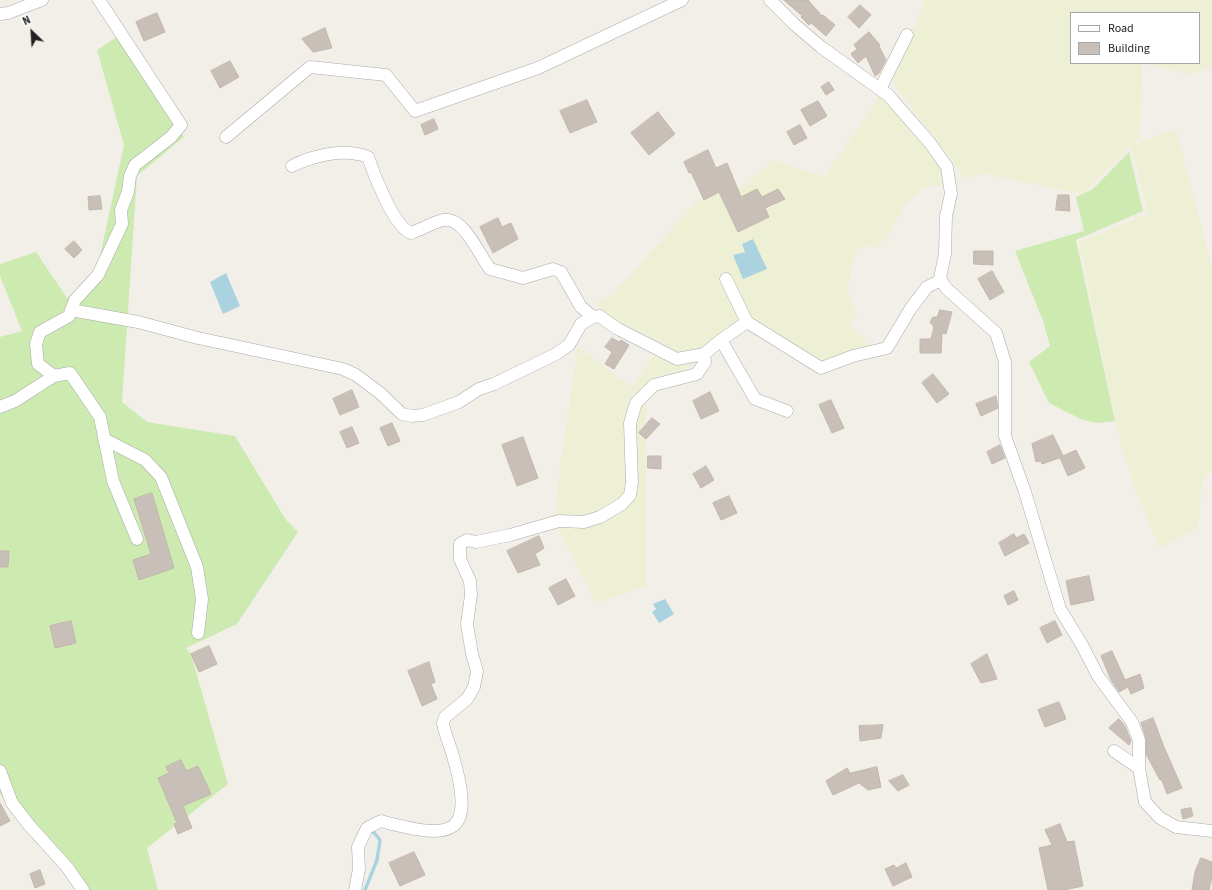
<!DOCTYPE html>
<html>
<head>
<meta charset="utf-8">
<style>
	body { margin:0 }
	#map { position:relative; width:1212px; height:890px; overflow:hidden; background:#f2efe9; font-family:"Source Sans 3",sans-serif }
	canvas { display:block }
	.legend { position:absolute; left:1070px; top:12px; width:130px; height:52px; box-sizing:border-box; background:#fff; border:1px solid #a7a7a7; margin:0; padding:5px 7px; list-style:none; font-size:12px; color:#222 }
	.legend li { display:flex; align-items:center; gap:8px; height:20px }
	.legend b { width:20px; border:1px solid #a7a7a7 }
	.north { position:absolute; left:12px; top:12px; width:40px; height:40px; -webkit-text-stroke:3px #fff; paint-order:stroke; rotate:335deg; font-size:11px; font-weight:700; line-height:16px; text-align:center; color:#222 }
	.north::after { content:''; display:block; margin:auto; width:14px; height:18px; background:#222; clip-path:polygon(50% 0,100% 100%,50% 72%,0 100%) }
</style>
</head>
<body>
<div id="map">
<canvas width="1212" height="890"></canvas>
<ul class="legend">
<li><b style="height:5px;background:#fff"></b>Road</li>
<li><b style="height:11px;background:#c7bfb8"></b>Building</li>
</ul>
<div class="north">N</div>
</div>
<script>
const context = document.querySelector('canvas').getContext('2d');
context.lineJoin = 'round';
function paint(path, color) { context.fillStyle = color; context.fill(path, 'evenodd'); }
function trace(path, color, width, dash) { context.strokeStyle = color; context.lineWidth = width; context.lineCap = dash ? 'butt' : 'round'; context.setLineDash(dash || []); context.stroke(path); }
const farmland = new Path2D(`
	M925 0H1212V67L1187 74 1142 63H1199V13H1071V63H1142L1140 137 1132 145 1176 129 1212 267V470L1202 481 1198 528 1160 548 1139 499 1121 446 1079 242 1148 214 1131 146 1082 194 986 174 965 178 892 81Z
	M880 95 942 165 948 185 924 187 905 205 884 241 875 248 862 245 854 257 847 292 857 313 849 325 879 354 826 369 752 323 679 374 675 371 646 402V586L596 603 555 523 560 465 578 346 632 387 655 354 595 304 613 294 699 199 745 186 772 160 824 177Z`);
const grass = new Path2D(`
	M126 31 184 137 137 176 122 402 147 422 235 436 286 520 298 532 237 624 186 648 191 654 228 784 147 848 158 890H86L0 794V337L22 331 0 276V264L36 252 67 298 97 270 124 145 97 50Z
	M1129 152 1143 211 1076 240 1115 421 1097 423 1083 420 1049 403 1029 362 1050 346 1043 321 1015 251 1084 231 1076 197 1093 189Z`);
const water = new Path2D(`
	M753 239 767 269 743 279 733 255 745 252 742 244Z
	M226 273 240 306 223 314 210 282Z
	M665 599 674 614 659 623 652 612 656 609 653 604Z`);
const stream = new Path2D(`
	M365 890 377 860 380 840 372 830`);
const building = new Path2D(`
	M784 0H808L822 16 823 15 835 25 826 36 811 23 809 25 801 17 802 16Z
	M860 5 871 15 859 28 848 17Z
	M157 13 165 32 144 41 136 22Z
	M325 28 332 48 313 52 302 39Z
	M869 32 880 45 879 46 886 60 879 73 875 76 866 56 858 63 851 54 857 49 854 45Z
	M230 61 239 77 220 88 211 71Z
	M829 82 834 90 826 95 821 87Z
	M587 100 597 122 570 133 560 111Z
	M818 101 827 116 810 126 801 110Z
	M658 112 675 134 649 155 631 133Z
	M434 119 438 129 425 135 421 125Z
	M800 125 807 138 794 145 787 132Z
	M708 150 716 168 727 163 741 197 757 189 762 197 778 189 785 199 765 208 769 217 738 232 719 192 704 200 691 172 689 173 684 162Z
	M1058 195H1069L1070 211 1056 210Z
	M100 196 102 209 89 210 88 197Z
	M498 218 502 227 511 223 518 239 493 253 480 227Z
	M74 241 82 250 74 258 65 249Z
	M974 251H993V265L974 264Z
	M992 271 1004 292 990 300 978 279Z
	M940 310 952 312 946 334 942 333 941 353H920V339H931L934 327 930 322 933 317H937Z
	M612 338 619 342 621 340 629 345 614 369 605 364 612 352 605 347Z
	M933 374 949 394 937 403 922 383Z
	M352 390 359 407 340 415 333 399Z
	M710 392 719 411 701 419 693 401Z
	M996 396 998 408 981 416 976 404Z
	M831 400 844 428 832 433 819 405Z
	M652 418 660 424 646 439 639 433Z
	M392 423 400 441 388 446 380 428Z
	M352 427 359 443 347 448 340 432Z
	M1053 435 1063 456 1076 450 1085 468 1068 476 1060 458 1062 457 1042 464 1041 461 1036 462 1032 444Z
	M523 437 538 478 517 486 502 445Z
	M1000 445 1005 458 992 464 987 452Z
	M648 456H661V469L648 468Z
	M706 466 714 480 701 488 693 474Z
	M152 493 174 568 139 580 133 560 151 554 134 499Z
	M729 496 737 513 721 520 713 503Z
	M1014 534 1016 538 1024 534 1029 543 1005 556 999 543Z
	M539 536 544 548 535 554 540 565 518 573 507 551Z
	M0 551H9L8 567H0Z
	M1089 576 1094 600 1071 605 1066 581Z
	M566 579 575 596 558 605 549 588Z
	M1014 591 1018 600 1008 605 1004 596Z
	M71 621 76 643 55 648 50 626Z
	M1055 621 1062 635 1047 643 1040 628Z
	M209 646 217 664 199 672 191 654Z
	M1112 651 1125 680 1140 674 1144 688 1131 694 1128 687 1119 692 1111 680 1101 656Z
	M987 654 997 679 981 683 971 664Z
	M429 662 435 682 431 684 437 699 422 706 408 671Z
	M1059 702 1066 719 1045 727 1038 710Z
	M1153 718 1164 747 1182 788 1167 794 1162 780H1160L1146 754V738L1141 723Z
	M1119 719 1125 726 1131 741 1129 745 1109 728Z
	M883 725 881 738 860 741 859 726Z
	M181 760 186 771 198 766 211 794 183 806 192 828 178 834 174 824 177 823 158 778 169 773 166 767Z
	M877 767 881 787 868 790 859 783 833 795 826 781 847 768 850 773Z
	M903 775 909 785 898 791 889 781Z
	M0 803 10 821 0 826Z
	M1191 808 1193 816 1183 819 1181 810Z
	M1060 824 1067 842 1074 841 1083 886 1064 890H1048L1039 848 1052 845 1045 830Z
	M414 852 425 875 400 886 389 863Z
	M1201 858 1212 862V877L1209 890H1192L1195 872Z
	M906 863 912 877 893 886 885 869 894 865 896 868Z
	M40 870 45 884 35 888 30 874Z`);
const minor = new Path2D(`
	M770 0 794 24 821 47 888 95 930 143 947 167 951 194 946 216 945 254 940 278 946 288 996 333 1005 362V436L1025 492 1060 609 1082 645 1098 676 1132 722 1139 740V768L1145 802 1160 818 1176 827 1212 831
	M0 14 8 13 42 0
	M880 89 907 35
	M226 137 310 67 386 75 415 111 538 68 682 0
	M292 166C314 155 344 148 368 157 374 175 394 227 411 233 422 229 432 223 443 220 464 216 479 255 490 269L523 278 553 269 561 272 581 307 593 317
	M726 279 747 322 721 340 755 399 787 411
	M71 310 138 322 198 338 343 369 356 375 380 393 402 414 412 416 423 415 459 402 479 389 494 384 556 354 569 345 581 324 593 317 599 316 618 329 677 359 704 354 721 340
	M747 322 821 368 853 356 887 348 911 308 927 287 941 280
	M54 376 38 364 36 344 40 332 69 316 75 300 98 275 122 224 121 210 128 192 130 176 135 165 171 137 181 125 99 0
	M0 407 15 401 54 376 70 373 100 417 113 481 137 539
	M104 439 145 460 161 477 197 567 202 599 198 633
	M1114 751 1139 768
	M0 771 12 803 29 825 67 867 83 890
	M355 890 359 869 358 847 367 828 381 821C454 841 476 836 453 756 450 745 445 735 443 723L445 717 467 699 474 687 477 671 472 654 467 624 471 595 470 581 460 559V544L467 540 476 542 510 535 559 521 584 522 600 517 622 504 630 495 632 482 630 423 636 403 654 385 697 374 705 362 704 354`);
paint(farmland, '#eef0d5');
paint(grass, '#cdebb0');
paint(water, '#aad3df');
trace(stream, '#aad3df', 3.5);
paint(building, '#c7bfb8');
trace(building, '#c4b6ab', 1);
trace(minor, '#a9a9a9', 13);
trace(minor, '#fff', 12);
</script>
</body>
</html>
